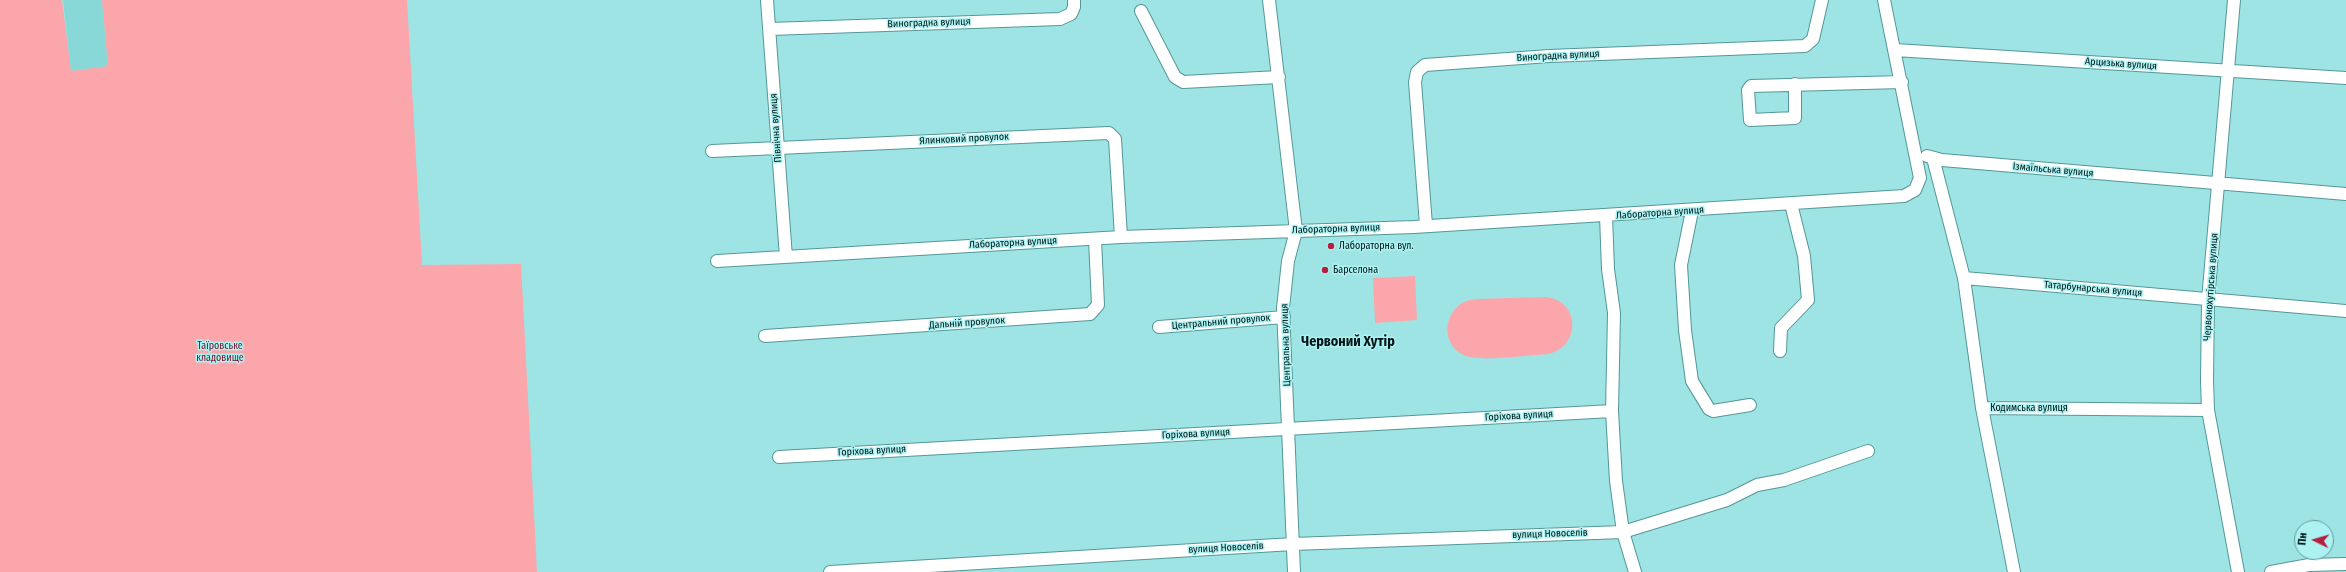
<!DOCTYPE html>
<html>
<head>
<meta charset="utf-8">
<style>
	body { margin:0 }
	#map { position:relative; width:2346px; height:572px; overflow:hidden; background:#9fe4e5; font-family:"Fira Sans Condensed",sans-serif }
	canvas { display:block }
	.north { position:absolute; left:2294px; top:520px; width:40px; height:40px; box-sizing:border-box; background:#acf2f2; border:1px solid #679a9a; border-radius:50%; rotate:275deg; font-size:11px; font-weight:700; line-height:16px; text-align:center; color:#001516 }
	.north::after { content:''; display:block; margin:auto; width:14px; height:18px; background:#b4213f; clip-path:polygon(50% 0,100% 100%,50% 72%,0 100%) }
</style>
</head>
<body>
<div id="map">
<canvas width="2346" height="572"></canvas>
<div class="north">Пн</div>
</div>
<script>
const context = document.querySelector('canvas').getContext('2d');
context.lineJoin = 'round';
function paint(path, color) { context.fillStyle = color; context.fill(path, 'evenodd'); }
function trace(path, color, width, dash) { context.strokeStyle = color; context.lineWidth = width; context.lineCap = dash ? 'butt' : 'round'; context.setLineDash(dash || []); context.stroke(path); }
function write(font, color, halo, rows, align = 'center') {
  context.font = font + ' "Fira Sans Condensed",sans-serif'; context.lineWidth = 3; context.setLineDash([]); context.textBaseline = 'middle'; context.strokeStyle = halo; context.fillStyle = color; for (const [text, x, y, turn = 0] of rows) {
    context.save(); context.translate(x, y); context.rotate((+turn || 0) * Math.PI / 180); context.textAlign = isNaN(turn) ? turn : align; if (halo) context.strokeText(text, 0, 0); context.fillText(text, 0, 0); context.restore();
  }
}
const built = new Path2D(`
	M63 0H102L108 66 71 71Z`);
const green = new Path2D(`
	M0 0H62L71 71 108 66 102 0H407L422 265 521 264 537 572H0Z
	M1415 276 1417 320 1375 323 1373 278Z
	M1545 297C1580 299 1582 347 1548 354 1529 355 1482 362 1466 356 1436 344 1445 302 1475 299Z`);
const minor = new Path2D(`
	M767 0 786 257
	M1269 0 1296 231 1288 261 1283 308 1294 572
	M2234 0 2208 300 2207 380 2208 410 2238 572
	M1141 11 1175 77 1183 82 1279 77
	M770 29 1060 19 1071 14 1074 7V0
	M1895 50 2346 78
	M1795 84V118L1750 120 1748 90 1751 86 1902 82
	M712 151 1109 133 1115 139 1121 237
	M1927 156 1942 160 2346 194
	M1933 158 1964 278 2346 311
	M1692 211 1681 265 1685 330 1692 381 1709 409 1713 411 1750 405
	M1606 216 1608 269 1614 313 1612 411 1616 481 1623 532 1635 572
	M1426 225 1415 82 1417 72 1425 65 1549 56 1805 46 1813 39 1822 0
	M717 261 1121 237 1414 227 1904 196 1915 190 1920 178 1884 0
	M1964 278 1982 408 2208 410
	M1159 327 1284 317
	M765 336 1090 314 1098 305 1095 239
	M1780 351 1781 328 1808 300 1804 256 1791 204
	M1982 408 2014 572
	M779 457 1612 411
	M830 572 1293 544 1623 532 1727 500 1757 485 1784 480 1868 451
	M2271 572 2309 565 2346 564`);
const markers = [
	[1331,246,4,"#b4213f"],
	[1325,270,4,"#b4213f"]
];
const streetNames = [
	["Виноградна вулиця",929,23,-2],
	["Виноградна вулиця",1558,56,-3],
	["Арцизька вулиця",2121,64,4],
	["Північна вулиця",776,128,-94],
	["Ялинковий провулок",964,139,-3],
	["Ізмаїльська вулиця",2053,170,5],
	["Лабораторна вулиця",1660,213,-4],
	["Лабораторна вулиця",1336,229,-2],
	["Лабораторна вулиця",1013,243,-3],
	["Червонохутірська вулиця",2211,287,-86],
	["Татарбунарська вулиця",2093,289,5],
	["Центральний провулок",1221,322,-5],
	["Дальній провулок",967,323,-4],
	["Центральна вулиця",1286,345,-92],
	["Кодимська вулиця",2029,408],
	["Горіхова вулиця",1519,416,-3],
	["Горіхова вулиця",1196,434,-3],
	["Горіхова вулиця",872,451,-3],
	["вулиця Новоселів",1550,534,-2],
	["вулиця Новоселів",1226,548,-3]
];
const poiNames = [
	["Лабораторна вул.",1339,246],
	["Барселона",1333,270]
];
const parkNames = [
	["Таїровське",220,346],
	["кладовище",220,358]
];
const districtNames = [
	["Червоний Хутір",1348,342]
];
paint(built, '#89d8d8');
paint(green, '#fba6aa');
trace(minor, '#539798', 14);
trace(minor, '#fff', 12);
for (const [x, y, r, color] of markers) { const dot = new Path2D(); dot.arc(x, y, r, 0, 2 * Math.PI); context.fillStyle = color; context.fill(dot); trace(dot, '#acf2f2', 1.5); }
write('10px', '#001516', '#acf2f2', streetNames);
write('10px', '#001516', '#acf2f2', poiNames, 'left');
write('10px', '#770a24', '#acf2f2', parkNames);
write('bold 14px', '#001516', '#acf2f2', districtNames);
</script>
</body>
</html>
